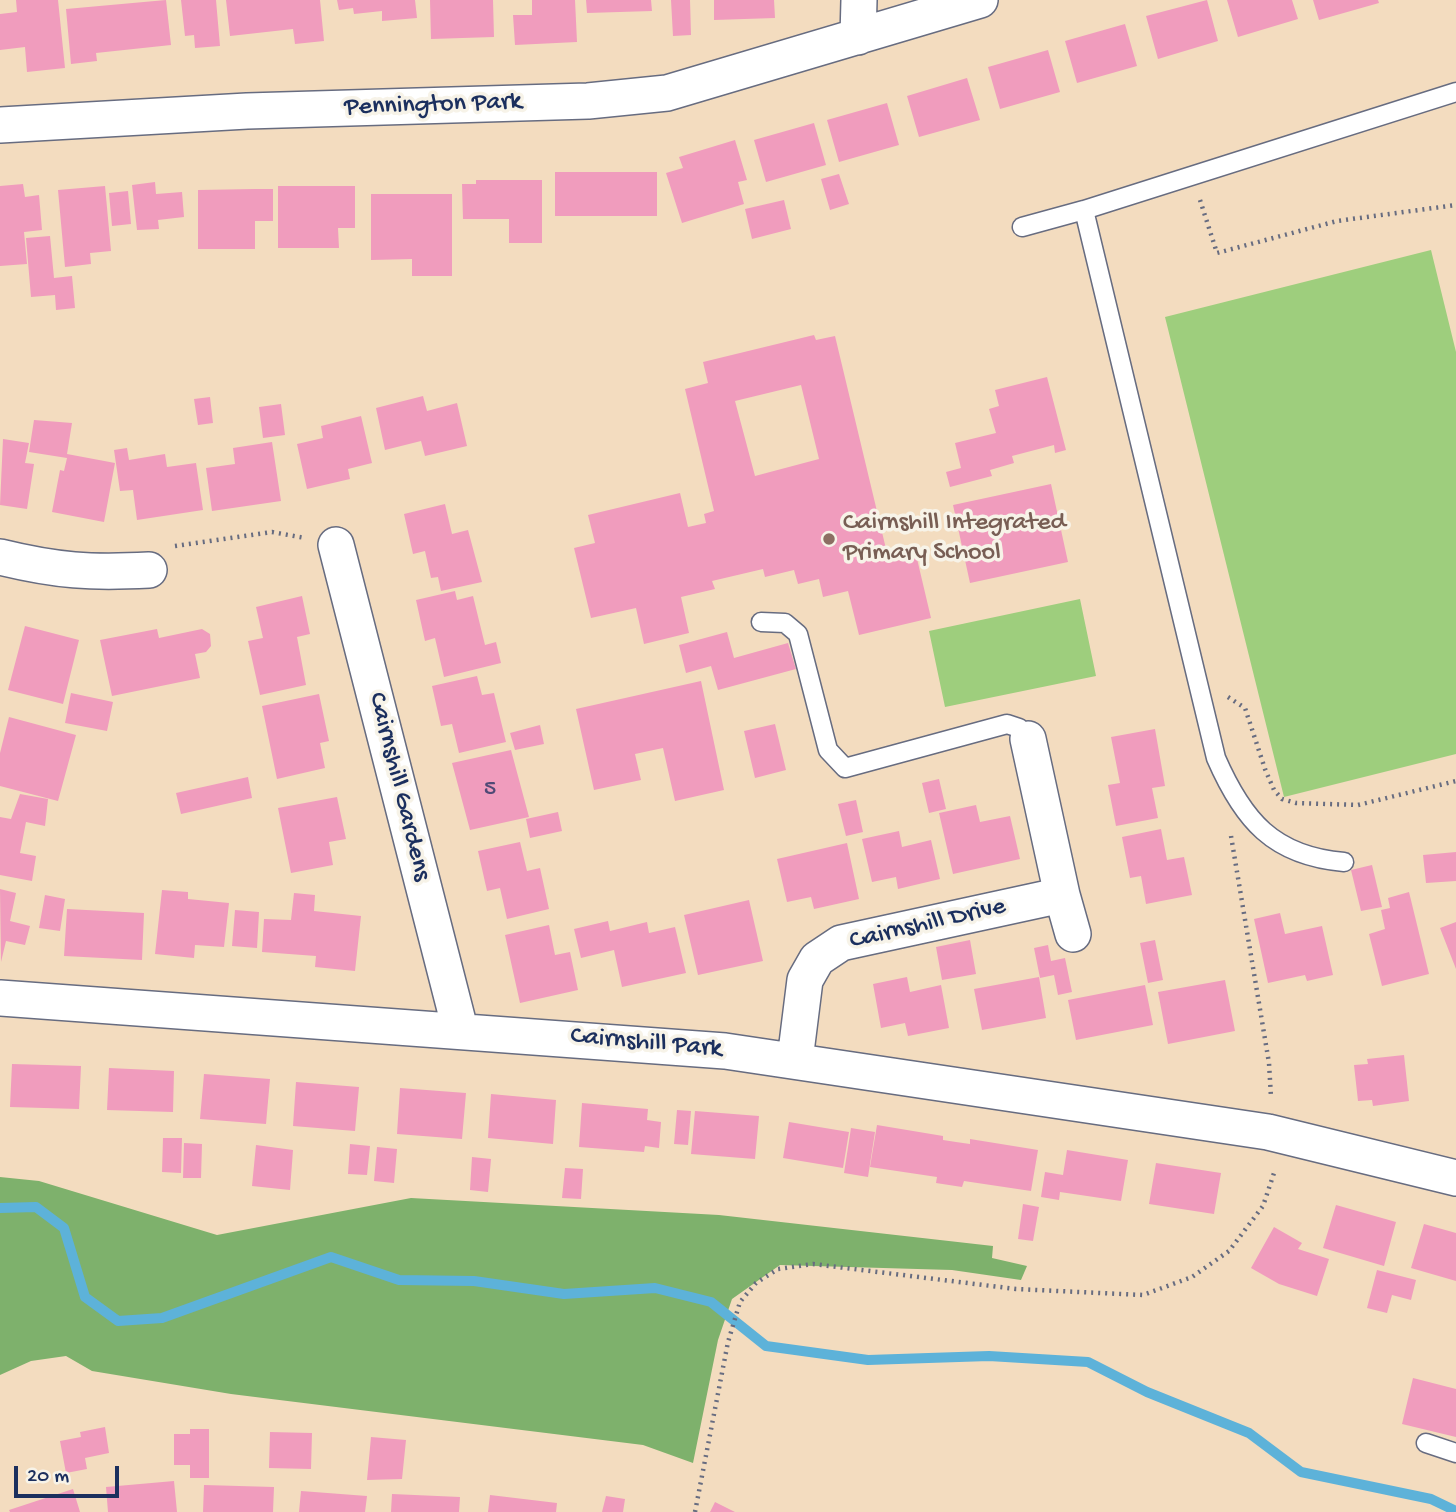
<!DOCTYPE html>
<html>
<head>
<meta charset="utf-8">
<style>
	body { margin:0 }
	#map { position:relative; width:1456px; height:1512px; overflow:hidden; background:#f3dcbf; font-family:"Gochi Hand",sans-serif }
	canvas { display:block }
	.scale { position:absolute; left:14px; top:1466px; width:105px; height:32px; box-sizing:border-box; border:4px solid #1b2f5e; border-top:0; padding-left:9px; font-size:21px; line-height:24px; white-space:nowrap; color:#1b2f5e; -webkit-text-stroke:5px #f7f3e8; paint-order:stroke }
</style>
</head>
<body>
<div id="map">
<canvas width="1456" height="1512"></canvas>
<div class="scale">20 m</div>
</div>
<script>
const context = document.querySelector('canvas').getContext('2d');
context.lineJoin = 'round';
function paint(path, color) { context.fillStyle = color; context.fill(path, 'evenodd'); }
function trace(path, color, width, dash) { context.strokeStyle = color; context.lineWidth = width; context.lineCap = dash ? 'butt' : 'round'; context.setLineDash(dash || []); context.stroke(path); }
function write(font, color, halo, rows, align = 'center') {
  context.font = font + ' "Gochi Hand",sans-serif'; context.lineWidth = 7; context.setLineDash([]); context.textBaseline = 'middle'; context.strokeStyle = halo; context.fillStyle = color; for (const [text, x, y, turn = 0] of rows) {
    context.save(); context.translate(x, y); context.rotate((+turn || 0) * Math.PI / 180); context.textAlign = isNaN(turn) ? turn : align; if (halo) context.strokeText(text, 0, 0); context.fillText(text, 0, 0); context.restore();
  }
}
const green = new Path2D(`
	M1431 250 1456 352V754L1284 797 1165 317Z
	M1080 599 1096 676 945 707 929 631Z`);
const forest = new Path2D(`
	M0 1177 39 1181 217 1235 411 1198 719 1215 993 1246 992 1258 1027 1266 1021 1280 952 1270 780 1265 732 1299 718 1340 693 1463 643 1445 231 1394 92 1371 66 1356 31 1361 0 1375Z`);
const stream = new Path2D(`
	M0 1208 36 1207 64 1228 85 1297 118 1321 162 1318 331 1257 399 1280 474 1281 564 1294 655 1288 711 1302 766 1346 868 1360 989 1356 1088 1362 1147 1392 1249 1433 1301 1472 1431 1499 1456 1511`);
const building = new Path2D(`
	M16 0H58L65 68 27 72 25 47 0 50V14L17 12Z
	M166 0 171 45 96 53 97 61 71 64 66 9Z
	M181 0H216L220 46 195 48 194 35 185 36Z
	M226 0H320L324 41 295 44 293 29 230 36Z
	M337 0H415L417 18 382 21V11L354 14 353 8 339 10Z
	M430 0H493L494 37 431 39Z
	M532 0H575L577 42 515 45 513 15H532Z
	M586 0H651L652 11 587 13Z
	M671 0H690L691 35 673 36Z
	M714 0H774L775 18 714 20Z
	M1207 0 1218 41 1158 59 1146 16Z
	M1227 0H1292L1298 19 1238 37Z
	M1313 0H1378L1379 3 1319 20Z
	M1125 24 1137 66 1077 83 1065 41Z
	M1048 50 1060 92 1000 109 988 67Z
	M967 78 980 120 919 137 907 96Z
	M887 103 899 145 839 162 827 120Z
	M814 123 826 165 766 182 754 140Z
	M735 140 747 180 738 182 744 204 682 223 666 173 683 168 679 157Z
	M555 172H657V216H555Z
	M839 174 849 204 830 210 821 179Z
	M476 180H542V243H509V219H463L462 184H476Z
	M155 182 156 194 182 192 184 217 158 220 159 229 137 230 132 185Z
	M23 184 25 197 39 195 42 230 24 232 27 264 0 266V186Z
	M105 186 111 251 90 253 91 264 65 267 58 190Z
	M278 186H355V228H338L339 248H278Z
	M255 189H273V221H255V249H198V190Z
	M128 191 131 224 112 226 109 193Z
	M371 194H452V276H412V259L371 260Z
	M784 200 791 229 752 239 745 209Z
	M50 236 54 278 72 276 75 308 56 310 55 295 31 297 26 238Z
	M814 335 816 340 835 336 887 553 914 546 931 618 859 635 848 591 823 597 819 579 798 584 794 570 765 577 763 569 712 581 715 589 681 597 689 633 644 644 636 608 591 618 574 548 595 543 588 515 680 493 688 527 706 523 704 514 714 511 685 389 708 383 703 362ZM801 385 819 459 755 476 735 401Z
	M1047 377 1066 450 1055 453 1054 445 1012 456 1014 463 990 470 992 476 950 487 946 472 961 468 955 443 996 433 989 409 999 406 995 390Z
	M423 396 427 411 457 403 467 446 425 456 421 441 385 450 376 408Z
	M210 397 213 423 198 425 194 399Z
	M281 404 285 435 263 438 259 407Z
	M361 416 372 463 348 469 350 479 307 489 297 444 323 438 321 426Z
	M34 420 72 423 67 454 115 463 104 522 52 512 60 470 64 471 67 458 29 452Z
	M3 439 29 443 25 463 34 464 27 509 0 505Z
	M272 442 281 501 212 511 206 468 235 464 233 448Z
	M127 448 129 460 165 454 167 467 196 463 203 510 137 520 133 490 120 491 114 450Z
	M1051 484 1068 562 970 583 953 505Z
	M445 504 452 534 468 530 482 582 441 591 438 577 431 578 425 551 413 554 404 514Z
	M455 591 457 600 473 596 485 645 496 642 501 663 444 677 435 638 425 641 416 600Z
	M302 596 310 634 297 637 306 685 260 695 248 641 263 638 256 607Z
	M25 626 79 640 63 704 8 690Z
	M157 629 159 638 202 629 210 634 211 646 206 652 195 654 200 678 112 696 100 640Z
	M727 632 734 658 788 643 796 669 718 690 711 666 686 673 679 645Z
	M477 676 482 695 494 693 506 742 459 753 452 724 441 726 432 686Z
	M701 681 724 790 675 801 663 748 635 754 641 780 594 790 576 709Z
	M71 693 113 702 107 731 65 723Z
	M319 694 329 741 320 743 325 768 277 779 262 706Z
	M9 717 76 735 58 801 0 786V753Z
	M775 724 786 770 755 778 744 731Z
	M540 725 544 744 515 750 510 733Z
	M1155 729 1165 786 1152 788 1158 818 1116 826 1108 785 1120 783 1111 737Z
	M511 750 529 817 470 830 452 763Z
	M248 777 252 798 181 814 176 793Z
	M939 779 946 809 929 813 922 783Z
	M20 794 48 799 45 826 26 822 20 853 36 856 32 881 0 875V817L11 819Z
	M337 797 346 839 329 842 333 865 291 873 278 808Z
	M856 800 863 832 846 836 838 804Z
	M976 805 980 822 1010 816 1020 859 953 874 939 813Z
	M558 812 562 831 530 838 526 819Z
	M1161 829 1167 860 1184 857 1192 895 1146 904 1141 876 1130 878 1122 837Z
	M899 831 902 847 931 840 940 879 898 889 896 877 872 882 862 839Z
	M520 842 527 871 540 868 549 909 507 919 500 888 487 891 478 851Z
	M847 843 859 899 814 909 811 897 787 902 777 859Z
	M1456 852V881L1426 883 1423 855Z
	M1372 865 1382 907 1361 911 1351 870Z
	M0 889 16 893 10 921 30 926 25 945 6 941 1 962Z
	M162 890 188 892V899L229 903 224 947 195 945 194 958 155 954Z
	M1409 892 1429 974 1382 986 1369 934 1385 929 1381 910 1390 908 1388 898Z
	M294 893 315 895 314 911 361 916 355 971 315 967 316 956 262 952 264 919 291 920Z
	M45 895 65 899 60 931 39 928Z
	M749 900 763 961 698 975 684 915Z
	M67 909 144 913 142 960 64 956Z
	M235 910 259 912 257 948 232 946Z
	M1280 913 1285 934 1322 926 1333 975 1307 981 1305 975 1268 983 1254 919Z
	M608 921 610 931 647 922 649 933 675 927 686 973 622 987 614 950 581 958 574 929Z
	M1456 922V969L1440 928Z
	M549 925 555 955 570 952 578 990 520 1003 505 935Z
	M970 940 976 974 942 980 936 947Z
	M1155 940 1163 980 1148 983 1140 943Z
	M1048 945 1051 961 1065 958 1072 992 1058 995 1054 975 1040 978 1034 948Z
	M907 977 910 992 941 985 949 1028 908 1036 905 1023 881 1028 873 984Z
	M1039 977 1046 1018 982 1030 974 989Z
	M1225 980 1235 1031 1168 1044 1158 992Z
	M1145 985 1153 1025 1076 1040 1068 1000Z
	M1404 1055 1409 1101 1373 1106 1372 1100 1358 1101 1354 1065 1368 1064 1367 1059Z
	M12 1064 81 1066 79 1109 10 1107Z
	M109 1068 174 1071 173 1112 107 1110Z
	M204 1074 270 1079 266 1124 200 1119Z
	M296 1082 359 1087 355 1131 293 1126Z
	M400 1088 466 1093 462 1139 397 1134Z
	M491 1094 556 1100 553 1144 488 1138Z
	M582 1103 648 1109 647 1120 661 1122 659 1148 645 1146 644 1152 579 1147Z
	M677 1110 691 1111 688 1145 674 1144Z
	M695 1111 759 1116 755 1159 691 1154Z
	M789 1122 849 1132 843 1168 783 1158Z
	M877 1125 943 1136V1140L956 1142 970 1144V1139L1038 1150 1031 1191 964 1181 962 1187 936 1183 937 1177 870 1167Z
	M851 1128 875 1132 868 1177 844 1173Z
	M163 1138H182L181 1173 162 1172Z
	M184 1143 202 1144 201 1178H183Z
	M350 1144 370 1146 367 1175 348 1174Z
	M256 1145 293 1150 290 1190 252 1186Z
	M377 1147 397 1149 394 1183 374 1181Z
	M1067 1150 1128 1160 1121 1201 1060 1192 1059 1200 1041 1197 1045 1172 1063 1175Z
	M472 1157 491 1159 488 1192 470 1190Z
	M1156 1163 1221 1173 1214 1214 1149 1204Z
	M565 1168 583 1169 581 1199 562 1198Z
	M1023 1204 1039 1207 1033 1241 1018 1239Z
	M1336 1205 1396 1222 1384 1266 1323 1248Z
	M1424 1224 1456 1233V1281L1411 1268Z
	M1274 1227 1302 1243 1298 1249 1329 1259 1317 1296 1279 1284 1251 1268Z
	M1377 1270 1416 1280 1411 1300 1392 1295 1387 1313 1367 1308Z
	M1413 1378 1456 1389V1437L1402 1424Z
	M105 1427 109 1453 85 1458 87 1469 66 1473 60 1441 81 1437 80 1432Z
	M190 1429H209V1478H190V1465H174V1434H190Z
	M270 1432 312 1433 311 1469 269 1468Z
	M371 1437 406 1440 402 1479 367 1480Z
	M174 1481 177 1512H108L106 1487Z
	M204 1485 274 1487 273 1512H203Z
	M73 1489 80 1512H10L9 1510Z
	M301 1491 367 1496 365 1512H299Z
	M392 1494 460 1497 459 1512H391Z
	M490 1495 557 1503 556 1512H488Z
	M606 1496 625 1499 623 1512H602Z
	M715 1502 735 1512H710Z`);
const path = new Path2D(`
	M1200 200 1217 253 1337 221 1456 205
	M175 546 272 532 305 538
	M1228 697 1245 708 1265 769 1274 790 1282 799 1296 803 1358 805 1456 781
	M1231 836 1269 1063 1271 1097
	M695 1512 728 1342 740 1302 756 1283 778 1269 813 1264 1016 1289 1143 1295 1192 1277 1229 1251 1263 1206 1275 1170`);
const service = new Path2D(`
	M1084 210 1216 758C1243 820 1273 856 1344 862
	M1022 227 1084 210 1456 92
	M761 622 785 623 798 634 828 750 845 768 1007 724 1019 728 1028 739
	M1426 1443 1456 1453`);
const minor = new Path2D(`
	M858 37 859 0
	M0 125 247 111 588 101 667 93 980 0
	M336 545 460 1029
	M0 557C57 571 91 573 149 570
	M1062 895 1073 934
	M0 998 725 1051 1268 1132 1456 1178
	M795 1060 805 980 817 959 841 943 1062 895 1028 739`);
const markers = [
	[829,539,7,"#8d6e63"]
];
const numberNames = [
	["5",490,790]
];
const streetNames = [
	["Pennington Park",433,106,-2],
	["Cairnshill Gardens",398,787,76],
	["Cairnshill Drive",928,925,-13],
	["Cairnshill Park",646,1044,5]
];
const educationNames = [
	["Cairnshill Integrated",843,524],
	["Primary School",843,554]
];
paint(green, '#9ece7d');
paint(forest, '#7eb16c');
trace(stream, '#5db2d9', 10);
paint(building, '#f09cbd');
trace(service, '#676c80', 21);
trace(minor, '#676c80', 38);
trace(path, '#676c80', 4.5, [2, 5]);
trace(service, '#fff', 18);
trace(minor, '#fff', 35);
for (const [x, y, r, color] of markers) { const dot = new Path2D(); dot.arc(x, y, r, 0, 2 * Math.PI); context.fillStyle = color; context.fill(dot); trace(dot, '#f7f3e8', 2.5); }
write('23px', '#504a76', null, numberNames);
write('26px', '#1b2f5e', '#f7f3e8', streetNames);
write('26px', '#785e54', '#f7f3e8', educationNames, 'left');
</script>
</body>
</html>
